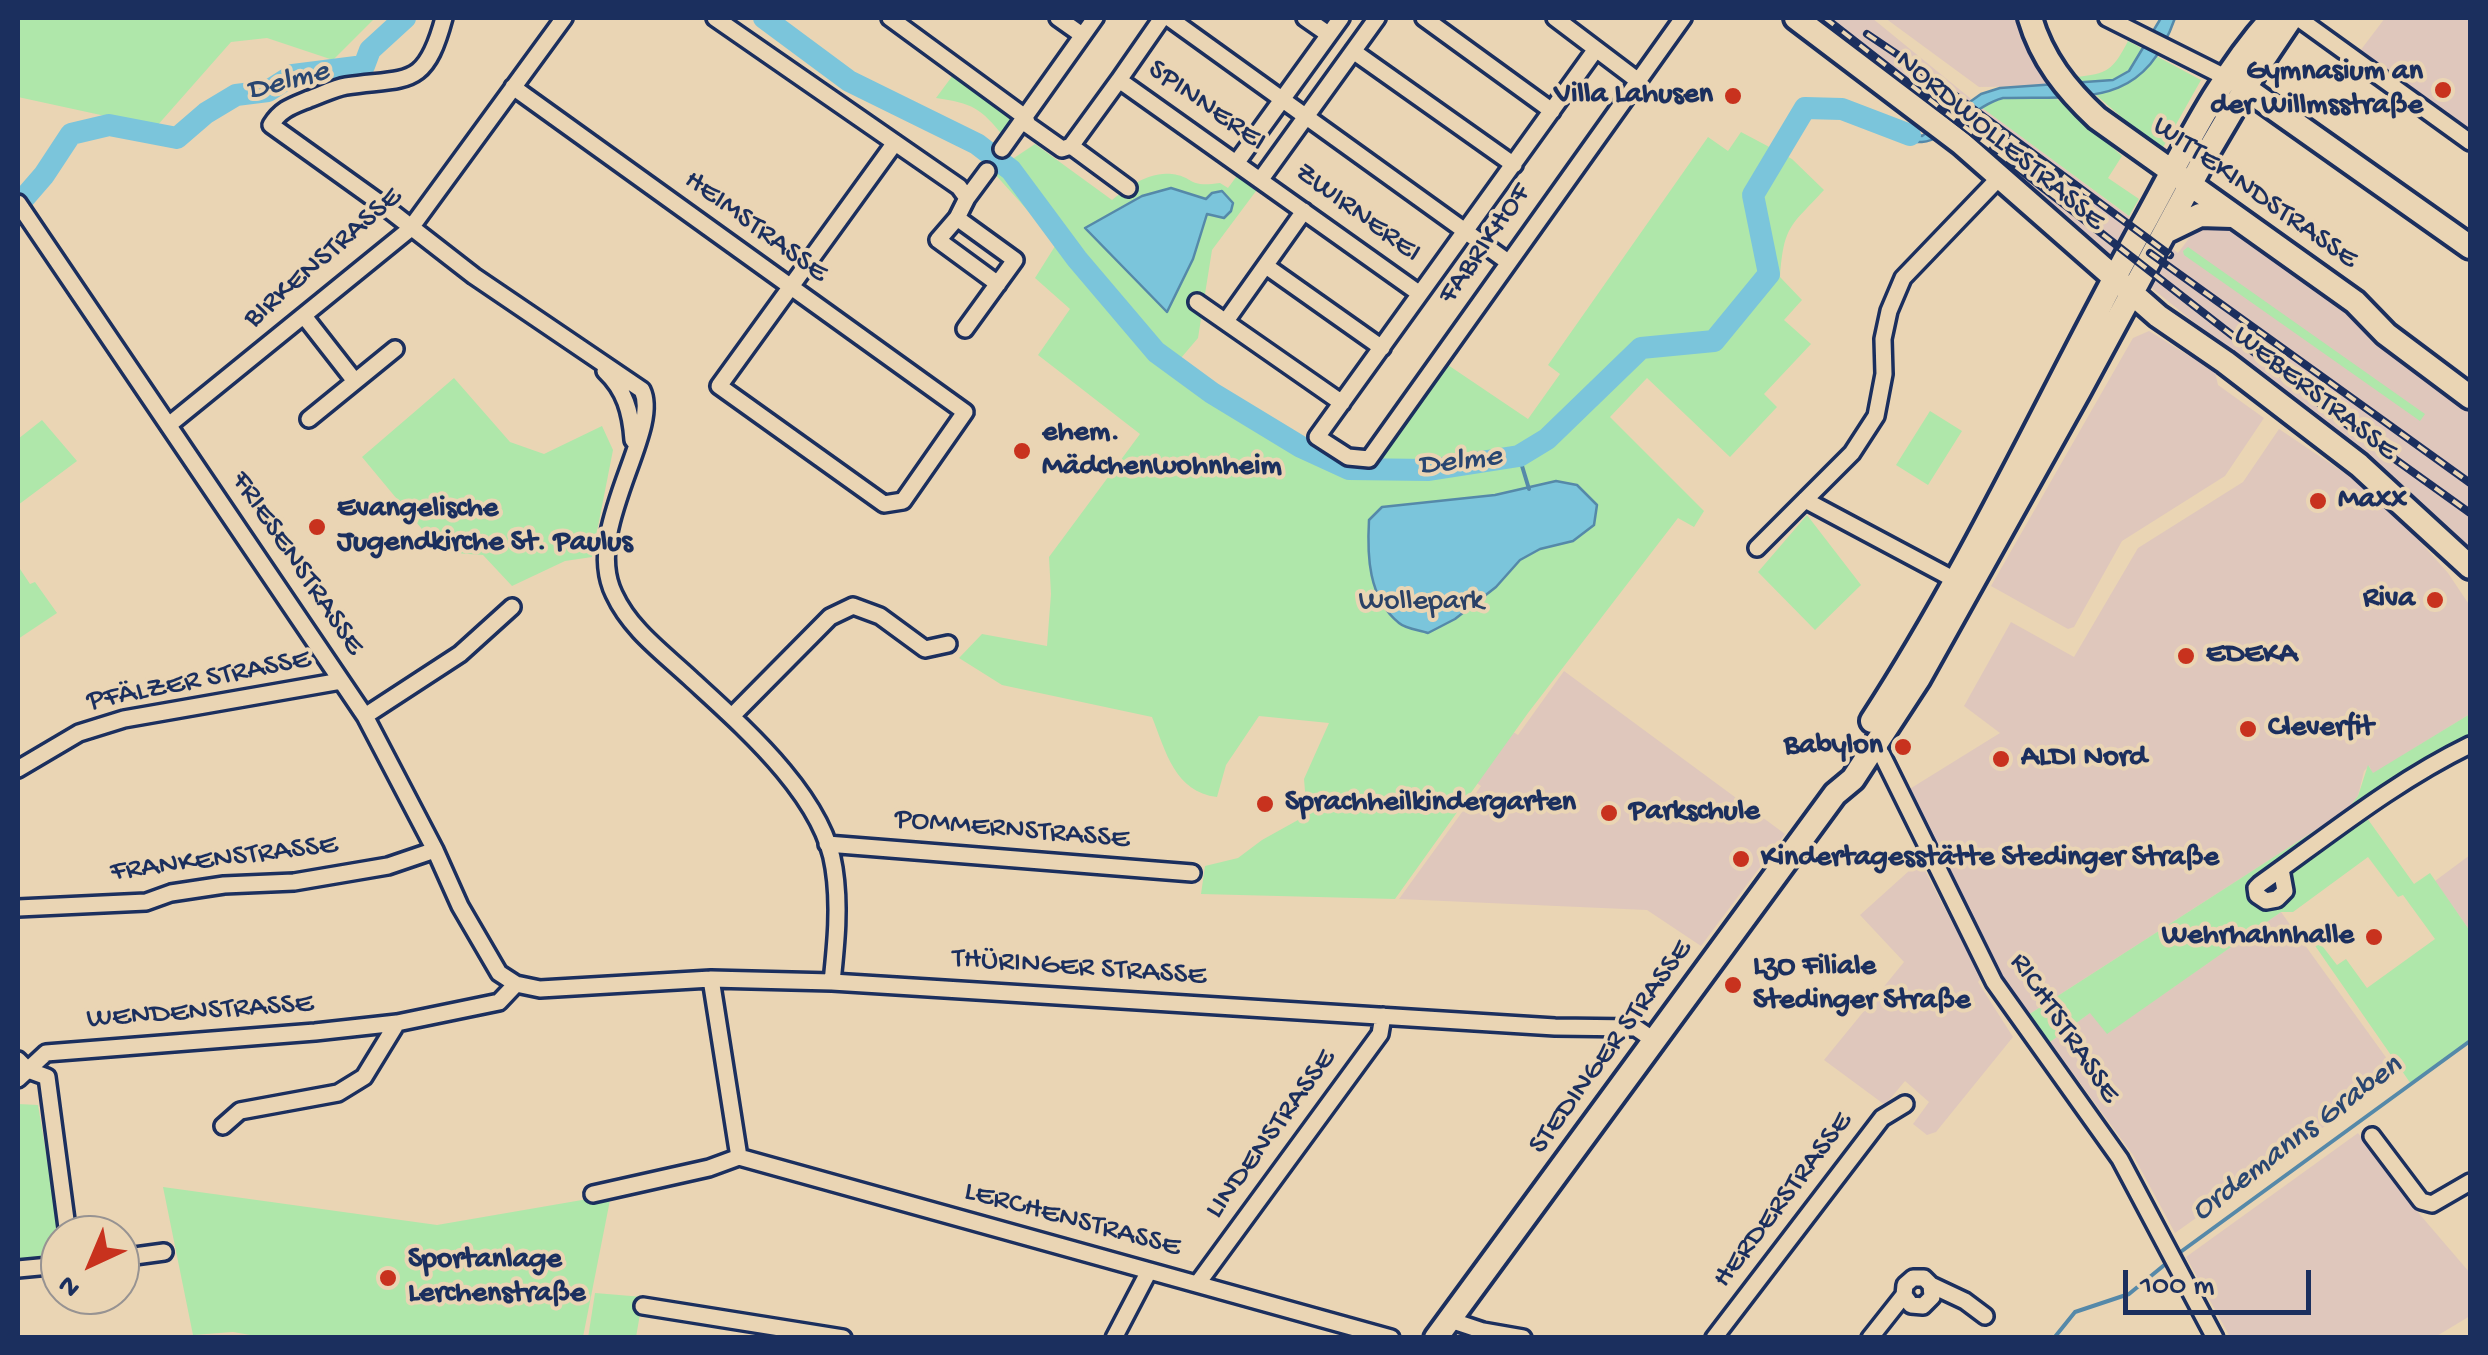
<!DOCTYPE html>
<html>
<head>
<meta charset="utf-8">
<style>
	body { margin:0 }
	#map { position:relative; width:2488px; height:1355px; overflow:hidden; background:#ead5b4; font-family:"Gochi Hand",sans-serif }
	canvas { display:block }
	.frame { position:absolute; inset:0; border:20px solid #1b2f5e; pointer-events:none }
	.north { position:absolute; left:40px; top:1215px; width:100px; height:100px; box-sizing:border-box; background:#ead5b4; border:2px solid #979392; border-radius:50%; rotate:224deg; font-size:28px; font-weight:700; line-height:40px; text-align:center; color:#1b2f5e }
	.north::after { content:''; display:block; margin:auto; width:35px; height:45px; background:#c8321e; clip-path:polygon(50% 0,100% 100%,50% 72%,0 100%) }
	.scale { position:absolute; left:2123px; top:1270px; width:188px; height:45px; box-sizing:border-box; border:5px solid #1b2f5e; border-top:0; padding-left:12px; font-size:30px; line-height:35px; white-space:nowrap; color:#1b2f5e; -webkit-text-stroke:8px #ead5b4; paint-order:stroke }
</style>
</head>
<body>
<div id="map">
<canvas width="2488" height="1355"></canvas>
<div class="frame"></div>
<div class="north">N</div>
<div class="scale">100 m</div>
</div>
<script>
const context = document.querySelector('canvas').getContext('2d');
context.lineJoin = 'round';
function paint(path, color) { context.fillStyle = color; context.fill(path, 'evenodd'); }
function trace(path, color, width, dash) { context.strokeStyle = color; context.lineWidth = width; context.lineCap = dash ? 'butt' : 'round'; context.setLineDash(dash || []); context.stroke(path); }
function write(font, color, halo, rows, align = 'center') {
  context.font = font + ' "Gochi Hand",sans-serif'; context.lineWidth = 8; context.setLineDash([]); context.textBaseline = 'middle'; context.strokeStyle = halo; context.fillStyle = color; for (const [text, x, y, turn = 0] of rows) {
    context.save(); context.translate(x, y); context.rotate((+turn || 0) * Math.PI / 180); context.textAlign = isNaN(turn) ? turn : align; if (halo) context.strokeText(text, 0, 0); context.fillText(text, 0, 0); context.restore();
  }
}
const built = new Path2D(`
	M1803 18H1872L1981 107 2178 253 2199 225 2223 223 2365 322 2470 407V554L2380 472 1999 165Z
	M1885 18H2017L2029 51 2048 86 1979 87Z
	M2385 18H2470V130L2360 51Z
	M2149 331 2215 372 2218 385 2264 418 2225 476 2122 541 2074 627 2068 629 1991 586 2133 338Z
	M2279 429 2349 476 2397 516 2448 573 2470 606V714L2373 774 2369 766 2364 771 2358 796 2347 810 2028 1015 1997 971 1908 790 2000 733 1964 706 2011 622 2074 657 2138 548 2243 482Z
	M1564 671 1785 834 1701 946 1647 910 1399 899 1481 786 1451 765 1486 715 1518 735Z
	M2470 855V931L2435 881Z
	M1920 861 1981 978 1978 982 2013 1037 1936 1132 1927 1135 1913 1124 1929 1102 1905 1081 1885 1105 1824 1060 1904 962 1860 915Z
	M2281 912 2398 1074 2175 1233 2133 1155 2050 1042 2091 1012 2107 1033Z
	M2358 1133 2416 1210 2470 1273V1316L2435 1337H2230L2186 1257Z`);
const green = new Path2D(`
	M18 18H375L333 60 267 38 231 42 156 127 18 97Z
	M2128 41 2201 80 2161 151 2075 77C2108 74 2113 70 2128 41Z
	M956 71 1018 117 1004 137C981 108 972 103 936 98Z
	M2055 97 2122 156 2108 178 2139 199 2129 216 1981 107 2003 98Z
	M1741 132 1792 159 1824 190C1790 227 1784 225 1780 277L1802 300 1784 320 1811 344 1764 394 1777 407 1730 457 1647 378 1610 417 1704 511 1694 527 1678 518 1528 713 1395 899 1201 894 1205 866 1238 858 1262 840 1307 815 1304 779 1329 723 1259 716 1226 765 1217 797C1175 792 1166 752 1152 717L1002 685 959 658 982 634 1047 646 1051 594 1049 557 1140 434 1038 355 1070 309 1035 278 1057 243 993 172 1035 144 1112 200C1128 187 1149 171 1172 174 1195 177 1187 188 1220 183L1228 188 1239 173 1259 187 1212 250 1198 338 1181 358 1244 403 1307 442 1347 461 1370 462 1442 361 1528 419 1560 374 1548 365 1708 137 1728 151Z
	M2188 247 2425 414 2420 421 2184 255 2183 251Z
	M454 378 510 442 544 454 602 426 613 450 592 557 565 561 512 586 483 555 441 552 362 457Z
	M1930 411 1962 431 1928 485 1896 465Z
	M42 420 77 461 18 505V439Z
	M1807 515 1861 585 1815 630 1758 572Z
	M18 566 30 584 35 582 57 613 18 639Z
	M2470 714V751L2433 770 2367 818 2414 884 2430 873 2470 931V1041L2411 1084 2309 937 2313 934 2337 965 2346 959 2367 988 2435 939 2403 895 2398 897 2368 857 2293 912H2281L2107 1034 2090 1013 2050 1042 2028 1015 2347 810 2358 796 2368 765 2373 773Z
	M18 1104 38 1105 60 1235V1262L18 1266Z
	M163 1187 437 1225 611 1195 583 1337 268 1338 233 1332 193 1335Z
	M595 1293 643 1297 636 1337 588 1338Z`);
const water = new Path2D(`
	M2161 18H2175C2143 109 2085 96 2003 98 1975 105 1947 140 1922 142 1909 143 1895 134 1883 128L1887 121 1922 136 1981 94 2000 88 2113 80 2129 71Z
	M1171 188 1206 199 1212 193 1222 191 1233 203 1231 211 1224 218 1207 214 1193 259 1167 312 1085 228 1142 196Z
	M1556 481 1577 485 1597 505 1594 525 1573 541 1540 549 1520 560 1496 587 1455 619 1428 633C1419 630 1406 629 1399 623 1368 598 1367 555 1369 520L1382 507 1495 495Z`);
const stream = new Path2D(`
	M1519 456 1529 489
	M2175 1256 2470 1041
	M2054 1338 2075 1312 2129 1294 2168 1262`);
const river = new Path2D(`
	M764 18 849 81 977 144 1011 170 1077 259 1156 352 1212 393 1301 447 1349 469 1429 470 1519 456 1547 439 1641 348 1714 341 1769 274 1753 195 1805 108 1842 109 1910 135
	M18 205 44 175 71 134 109 125 177 138 206 113 236 95 268 91 293 75 364 66 370 50 405 18`);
const street = new Path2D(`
	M444 18C425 89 408 77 346 86 334 88 321 95 309 99 292 106 281 109 271 125L384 206 474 276 642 390C662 431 582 529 614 594 630 629 662 652 690 678 741 725 824 796 834 868 840 906 836 944 832 982
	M715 18 959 187 967 198
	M890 18 1025 117 1028 125 1062 149 1071 146
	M1058 18 1082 35
	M1169 18 1508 262
	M1305 18 1328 34
	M1424 18 1552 111
	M1555 18 1637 80
	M2107 18 2233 81
	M2298 18 2470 142
	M1596 49 1317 437 1348 457 1369 459 1683 18
	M1353 51 1514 165
	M1119 80 1162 18
	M513 87 965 412 903 501 884 504 719 386 894 144
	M1002 149 1095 18
	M1237 162 1341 18
	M1261 179 1377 18
	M1128 188 1071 146 1119 80 1420 294
	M18 203 365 716 435 850 460 906 499 973 516 984 540 989 711 979 832 982 1555 1027 1636 1028 1655 1041
	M957 218 938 240 998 284
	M1266 266 1382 348
	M1197 302 1342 403
	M304 316 354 380
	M1226 321 1304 211
	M965 329 1015 260 957 218 967 198 987 171
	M605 371C625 390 631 412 633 440
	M309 419 395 349
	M170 424 410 229 564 18
	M1805 500 1955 580
	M1757 548 1852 453 1876 416 1884 374 1883 339 1889 311 1903 278 1998 179
	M365 716 460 654 512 607
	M732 716 830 617 853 606 880 616 925 649 948 644
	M1873 749 1882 755 1994 982 2120 1159 2215 1338
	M18 769 79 733 124 719 341 681
	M827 844 1192 873
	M2281 869 2285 891 2277 899 2266 901 2257 895 2256 888 2260 884C2329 835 2394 782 2470 745
	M18 908 146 902 171 893 224 885 294 882 388 866 435 850
	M711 979 739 1157
	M18 1060 28 1070 47 1077 68 1235
	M18 1079 46 1053 315 1032 397 1023 499 1002 516 984
	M223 1126 240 1111 338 1093 364 1077 397 1023
	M2372 1136 2421 1201 2432 1204 2470 1182
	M593 1194 709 1168 739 1157 1391 1338
	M120 1258 164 1252
	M18 1269 60 1265
	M1198 1283 1380 1034 1383 1016
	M1931 1285 1965 1301 1985 1316
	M643 1306 843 1338
	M1450 1320 1483 1331 1523 1338
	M1114 1338 1149 1271
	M1714 1338 1882 1118 1905 1104
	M1870 1338 1904 1295 1905 1285 1913 1278H1924L1931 1285 1932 1297 1923 1306 1911 1305 1904 1295`);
const secondary = new Path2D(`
	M1796 18 1961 143 2158 316 2225 362 2359 465 2470 567
	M2030 18C2042 59 2066 89 2097 118L2355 302 2386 334 2470 397
	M2245 88 2470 247
	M2165 232 2200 215 2232 216
	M1872 721C1974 564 2051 393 2141 229 2181 157 2216 80 2272 18
	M1436 1338 1835 794 1853 779 1919 678 2079 391 2209 150 2256 70 2291 18`);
const rail = new Path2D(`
	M1825 18 2350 427 2470 513
	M1867 34 1922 71 2170 255
	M2150 253 2470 483`);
const markers = [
	[2443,90,10,"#c8321e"],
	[1733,96,10,"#c8321e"],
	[1022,451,10,"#c8321e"],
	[2318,501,10,"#c8321e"],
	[317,527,10,"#c8321e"],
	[2435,600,10,"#c8321e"],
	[2186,656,10,"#c8321e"],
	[2248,729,10,"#c8321e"],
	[1903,747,10,"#c8321e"],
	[2001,759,10,"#c8321e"],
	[1265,804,10,"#c8321e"],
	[1609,813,10,"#c8321e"],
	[1741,859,10,"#c8321e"],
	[2374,937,10,"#c8321e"],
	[1733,985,10,"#c8321e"],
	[388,1278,10,"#c8321e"]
];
const poiNames = [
	["Gymnasium an",2423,73,"right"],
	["der Willmsstraße",2423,107,"right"],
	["Villa Lahusen",1713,96,"right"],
	["ehem.",1042,434],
	["Mädchenwohnheim",1042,468],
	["Maxx",2338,501],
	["Evangelische",337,510],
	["Jugendkirche St. Paulus",337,544],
	["Riva",2415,600,"right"],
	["EDEKA",2206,656],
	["Cleverfit",2268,729],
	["Babylon",1883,747,"right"],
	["ALDI Nord",2021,759],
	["Sprachheilkindergarten",1285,804],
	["Parkschule",1629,813],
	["Kindertagesstätte Stedinger Straße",1761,859],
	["Wehrhahnhalle",2354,937,"right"],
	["LzO Filiale",1753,968],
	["Stedinger Straße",1753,1002],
	["Sportanlage",408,1261],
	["Lerchenstraße",408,1295]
];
const streetNames = [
	["SPINNEREI",1206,107,35],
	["NORDWOLLESTRASSE",1999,142,40],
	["WITTEKINDSTRASSE",2254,194,35],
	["ZWIRNEREI",1357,214,36],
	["HEIMSTRASSE",755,228,36],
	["FABRIKHOF",1486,245,-55],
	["BIRKENSTRASSE",324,259,-41],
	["WEBERSTRASSE",2314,395,38],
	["FRIESENSTRASSE",296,564,56],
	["PFÄLZER STRASSE",199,682,-11],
	["POMMERNSTRASSE",1012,831,5],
	["FRANKENSTRASSE",224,860,-7],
	["THÜRINGER STRASSE",1079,969,4],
	["WENDENSTRASSE",200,1013,-4],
	["RICHTSTRASSE",2063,1029,56],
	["STEDINGER STRASSE",1612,1048,-54],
	["LINDENSTRASSE",1272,1135,-54],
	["HERDERSTRASSE",1784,1201,-53],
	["LERCHENSTRASSE",1072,1221,15]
];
const parkNames = [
	["Wollepark",1421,603]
];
const waterNames = [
	["Delme",288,83,-15],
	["Delme",1460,463,-7],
	["Ordemanns Graben",2298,1140,-37]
];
paint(built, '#dfc7bc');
paint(green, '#afe7aa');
paint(water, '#7bc5db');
trace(water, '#5589a9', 2.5);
trace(stream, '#5589a9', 4);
trace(river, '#7bc5db', 22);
trace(street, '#1b2f5e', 22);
trace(secondary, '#1b2f5e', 30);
trace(street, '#ead5b4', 15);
trace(secondary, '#ead5b4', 22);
trace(rail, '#1b2f5e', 8);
trace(rail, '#ead5b4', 4, [11]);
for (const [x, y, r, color] of markers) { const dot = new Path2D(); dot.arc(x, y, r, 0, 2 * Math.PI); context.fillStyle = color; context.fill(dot); trace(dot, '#ead5b4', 4); }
write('bold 30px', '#1b2f5e', '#ead5b4', poiNames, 'left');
write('30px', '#1b2f5e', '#ead5b4', streetNames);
write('30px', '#2a4166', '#ead5b4', parkNames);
write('italic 32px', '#294671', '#ead5b4', waterNames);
</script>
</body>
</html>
